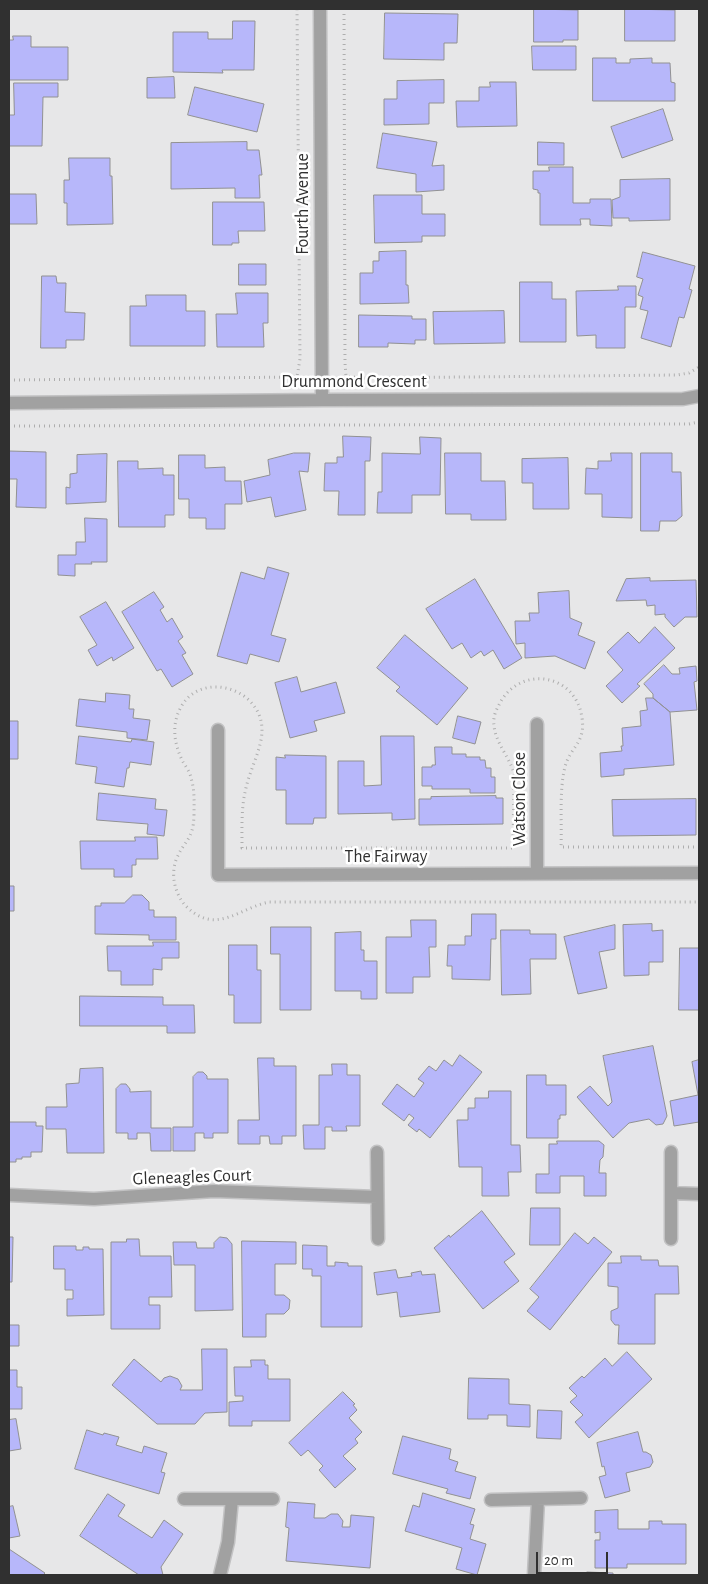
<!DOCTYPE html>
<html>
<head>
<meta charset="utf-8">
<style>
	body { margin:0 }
	#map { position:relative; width:708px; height:1584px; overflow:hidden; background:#e7e7e8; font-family:"Alegreya Sans",sans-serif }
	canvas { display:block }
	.frame { position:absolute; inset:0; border:10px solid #303030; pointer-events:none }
	.scale { position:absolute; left:536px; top:1552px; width:72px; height:22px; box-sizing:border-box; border:2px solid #303030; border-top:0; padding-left:6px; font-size:15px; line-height:18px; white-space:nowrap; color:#303030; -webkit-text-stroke:4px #fff; paint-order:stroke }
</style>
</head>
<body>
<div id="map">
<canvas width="708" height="1584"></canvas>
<div class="frame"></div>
<div class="scale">20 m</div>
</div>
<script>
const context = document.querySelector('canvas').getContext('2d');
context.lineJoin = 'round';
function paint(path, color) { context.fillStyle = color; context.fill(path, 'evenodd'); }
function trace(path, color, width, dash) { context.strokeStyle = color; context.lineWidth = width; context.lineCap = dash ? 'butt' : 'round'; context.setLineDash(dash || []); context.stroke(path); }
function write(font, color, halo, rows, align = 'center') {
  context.font = font + ' "Alegreya Sans",sans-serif'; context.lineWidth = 5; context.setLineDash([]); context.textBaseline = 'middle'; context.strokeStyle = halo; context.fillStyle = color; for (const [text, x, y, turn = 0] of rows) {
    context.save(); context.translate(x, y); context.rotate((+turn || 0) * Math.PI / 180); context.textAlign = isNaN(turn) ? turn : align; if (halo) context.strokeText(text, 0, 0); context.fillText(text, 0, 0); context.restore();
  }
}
const building = new Path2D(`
	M534 9 578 10V40H563V42H534Z
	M625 9 675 10V41H625Z
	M385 13 458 14 457 43H444V60L384 59Z
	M233 21H255L254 70H222L223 73 173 72V32H208V39H232Z
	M13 36H31V47H68V80H9V40H13Z
	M532 46H576V70H533Z
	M593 58H616V63H630V59L652 58V63H670L671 82 675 83V101H593Z
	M174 77 175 98H147V78Z
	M444 80V103H429V124L384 125V99H397V81Z
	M490 82H516L517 126 457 127 456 101H479V87H490Z
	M14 83H58V97H43L42 146H9V115H14Z
	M195 87 264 104 257 132 188 115Z
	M663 109 673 140 622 158 611 127Z
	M383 133 437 142 432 166 444 165V190L416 192V174L377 168Z
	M247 142V150H259L262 175H259L260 198H235V188L171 189V143Z
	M538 142 564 143V165H538Z
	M69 158H110V176H112L113 224 67 225V203H64V180H69Z
	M549 167H573V203H590V199H611L612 226 590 225V219H580L581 225H540V193H538V190L533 189V171H549Z
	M670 179V220L629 221V218H613L612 200 620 197V180Z
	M9 194H36L37 224H9Z
	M374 195H422V214H445V236H422V242L375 243Z
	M213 202H264L265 231H238L239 243H232V245H213Z
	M406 251V285H408L409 303 360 304V273H373V261H379V252Z
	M643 252 695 266 689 289 692 290 684 318 679 317 671 347 641 338 648 311 640 309 643 297 638 295 643 279 637 277Z
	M239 264H266V285H239Z
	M42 276H56L57 283H66L65 312 85 313 84 340H66V348H41Z
	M520 282H552V299H566V342H520Z
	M618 286H636V307H625V348H596V335L577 336 576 291 618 290Z
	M236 293H268V323H263L264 347H217L216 314H237Z
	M146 295H186V311H205V346H130V306H146Z
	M504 311 505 343 434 344 433 312Z
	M359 315 412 316V319H426V340H415V344L388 343V347H359Z
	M343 436 371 437 370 461H365V515H338L339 491H324L325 463H337V457H343Z
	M420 437 441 438 440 495H412V513H377L378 492H382V453L420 454Z
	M9 451 46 452V508L16 507 17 479H9Z
	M294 453H310L308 472 299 471 306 510 275 517 271 497 247 502 244 481 270 475 268 460Z
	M445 453H481V481H505L506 520H471V514H446Z
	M611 453H632V518L602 517V494H585L586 468 598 469V461H611Z
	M641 453H672V472H681L682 516 676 521H660L659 531H641Z
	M107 454 106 502 66 504V487L70 488V474L77 473V455Z
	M179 455H205V468L225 467V481H241L242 504H225V529H206V518H189V499H179Z
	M568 458 569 509H533V483H522V459Z
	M118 461H138V469L163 468V475H174V515H165V527H119Z
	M85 518 107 519V562H91L92 564H75V576L58 575V555H76V542H85Z
	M268 567 289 573 271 635 286 639 279 662 250 654 247 664 217 656 241 572 264 579Z
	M650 578V581L696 580 697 617H685L674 627 665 617V614L655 615V605L647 606 646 600 616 601 626 579Z
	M475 579 522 658 504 669 493 650 484 656 481 651 471 658 462 643 452 649 426 609Z
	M569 591 570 618 582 623 578 635 595 642 585 669 555 656 525 658V643L516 644 515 621H530L529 613H539L538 593Z
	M154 592 164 607 160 610 167 622 172 618 183 637 178 641 186 653 182 655 193 674 172 687 161 669 157 671 122 612Z
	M106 602 134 648 113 661 112 657 97 666 88 650 97 645 80 617Z
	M655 627 675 648 637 684 640 686 622 703 606 686 623 670 607 652 628 632 639 643Z
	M405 635 468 688 437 725 396 691 400 687 377 668Z
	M664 665 672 674H680L679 668 696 666 697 681 694 682 697 710 670 712 653 698V694L644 684Z
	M297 677 301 692 336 682 345 713 314 721 317 731 290 738 275 683Z
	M106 693 130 695 129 709H134L133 718 150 720 147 740 127 738V732L76 726 79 699 105 702Z
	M646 698H653L670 712 674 765 624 769V775L601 777 600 753 622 751 621 746H623L622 728 641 726 640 711 647 710Z
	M458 716 481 722 475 744 453 738Z
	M9 721H18V759H9Z
	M79 736 131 742 132 739 154 742 151 765 130 762 129 768H127L124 787 95 783 97 767 76 764Z
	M381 736H414L415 819 392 820V813L338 814V761H364V786L381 785Z
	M435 747H452V754H466V757H480V760H485L486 768H491V777H495V793H470V789H432V786H422V767H432V765H435Z
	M285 755 326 756V818H314L313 824H286V790H276V757L285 758Z
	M99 793 156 799 155 809 167 810 164 836 147 834 148 824 97 820Z
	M496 796V798H503V824L419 825V799H431V797Z
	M696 799V835L613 836 612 800Z
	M135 837H157L158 859H136V865H132V877H114V869H81L80 841H135Z
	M9 886H14V911H9Z
	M133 895H142L149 902V910H154V917H176V940H149V935L95 934V906H101V903H124Z
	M472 914H496V939H491L490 980 452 979V966H447L448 945H465V936H471Z
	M411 920H436V947H429L430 977H413V993H386V937H411Z
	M652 924V931L663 930V962H649V975L624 976 623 925Z
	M615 925V949L599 952 607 988 578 994 564 937Z
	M271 927H311V1010H280V954H271Z
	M501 930H530V934H556V959H530L531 994 502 995Z
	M361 932V950H364V961H377V999H361V991H335V933Z
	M153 942H179V958H162V970L153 969V985H121V971H108L107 946H153Z
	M229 945H257V970H261V1023H234V995H229Z
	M680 948H699V1010H679Z
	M80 996 163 997V1005H194L195 1033H167V1026H80Z
	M653 1046 667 1116 663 1124 656 1125 649 1119 629 1123 613 1138 577 1097 590 1086 608 1106 612 1102 603 1056Z
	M460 1055 482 1072 430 1138 419 1129 417 1132 408 1125 414 1118 409 1114 404 1121 382 1104 397 1084 414 1097 424 1083 418 1079 429 1066 436 1071 444 1060 452 1066Z
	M258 1058H274V1066H296V1136H282V1144H270L269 1136H260V1144H238V1120H259Z
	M699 1060V1122L674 1126 670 1101 698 1095 692 1062Z
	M332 1064H347V1075H360V1126H346L347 1131H332V1127H325V1149H304L303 1125H319V1075H332Z
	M103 1068 104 1153H67L66 1129H46V1107H67L66 1084 79 1083 80 1069Z
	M198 1072H203L207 1076V1079H228V1133H213V1138H204V1133H195V1151H173V1127H193V1077Z
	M527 1075H546V1085H566V1115H560V1119H558V1138H527Z
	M121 1084H126L130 1089V1092L151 1091V1128H171V1151H151L150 1133H137V1139H128V1133H116V1089Z
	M489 1091H511V1145H520L521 1172H508L509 1196H482V1167H459L457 1120H468V1108H475V1098H488Z
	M9 1122H36V1126H43L42 1152H31V1157H22V1159H16V1162H9Z
	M557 1141H599L604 1145 603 1157 600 1160 599 1173H606V1196H584V1176H560V1193H536V1174H549V1144H557Z
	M531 1208H560V1245H530Z
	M482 1211 515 1254 504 1262 519 1281 483 1309 434 1248 449 1235 450 1237Z
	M575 1233 588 1244 594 1237 612 1252 550 1330 527 1311 539 1297 530 1289Z
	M9 1237H13L12 1282H9Z
	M220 1237 227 1238 232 1244 233 1310 195 1311V1265H174L173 1242H196L197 1248H214V1243Z
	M127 1239H139L140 1256H171L172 1297H149V1305H160V1329H111V1242H126Z
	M242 1241 296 1242V1264H275V1295H284L290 1300 289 1309 284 1314H266V1337H243Z
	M303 1245 327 1246V1266H335V1262L348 1263V1266H362V1327H321V1276H312V1269H303Z
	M54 1246H76V1250H83V1247H89V1249H103L104 1315 67 1316V1299H73V1290H65V1269H54Z
	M621 1256H641V1260H658L659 1266H678L679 1294H655V1344H618L619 1325H615L611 1320V1311L618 1308V1287L608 1286V1263H621Z
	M396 1270 398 1278 412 1276 411 1273 421 1271 422 1275 435 1274 440 1312 400 1317 397 1292 377 1295 374 1273Z
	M9 1325H19V1346H9Z
	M202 1349H227V1412L205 1413 195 1424H157L112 1385 134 1359 161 1382 164 1378 170 1376 178 1379 182 1386 180 1390H202Z
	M627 1352 652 1379 589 1438 575 1422 583 1415 570 1402 577 1396 569 1388 582 1376 584 1378 605 1358 612 1366Z
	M251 1360H265V1365H268V1379H290V1421H252V1426H229V1402L243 1401V1396H235L234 1367H251Z
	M9 1370H17V1387H22V1409H9Z
	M469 1378 509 1379V1404L530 1405V1427L507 1426V1415H488V1419H468Z
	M343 1392 355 1404 353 1405 357 1410 349 1418 362 1432 355 1439 358 1443 343 1456 356 1469 335 1488 319 1470 323 1466 308 1450 301 1456 289 1443Z
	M538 1410 562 1411 561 1439 537 1438Z
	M16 1419 21 1449 9 1451V1420Z
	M87 1430 103 1435 104 1433 119 1437 116 1445 142 1453 144 1446 167 1453 161 1472 165 1473 159 1494 75 1469Z
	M638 1432 643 1452H646L651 1455 653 1462 650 1467 626 1473 630 1491 605 1498 599 1477 606 1475 604 1466 602 1467 597 1443Z
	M403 1436 451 1449 449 1459 458 1462 455 1471 476 1477 470 1499 446 1493 448 1489 393 1474Z
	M423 1493 475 1509 470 1524 474 1525 470 1539 486 1544 477 1575 456 1569 462 1548 405 1531 413 1505 419 1507Z
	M108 1494 125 1505 118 1516 152 1538 164 1520 183 1534 161 1567 163 1575H139L80 1536Z
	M288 1502 315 1504 314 1518H325L331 1514H338L343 1521 342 1527H350L351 1515 374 1517 370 1568 286 1561 289 1528 286 1527Z
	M13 1506 20 1536 9 1538V1507Z
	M618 1510V1529H649V1521H662V1524H686V1564H627V1568H595V1540H600V1532L595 1533V1511Z
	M9 1549 45 1573 43 1575H9Z
	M587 1572 613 1573V1575H587Z`);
const path = new Path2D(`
	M344 9 345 363 346 376 361 378 677 375 689 373 699 367
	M9 380 297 377 300 359 297 9
	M9 426 689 424 699 422
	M699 847H561C562 824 559 789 565 767 570 747 586 743 582 718 576 672 517 664 498 707 495 712 493 719 494 725 495 743 510 757 514 774L513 848H242C242 828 241 807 246 788 250 769 262 749 262 730 262 688 201 670 181 707 171 725 174 744 183 762 186 767 190 772 191 778 195 791 194 803 194 816 193 841 184 840 176 860 170 877 176 898 189 909 217 934 240 908 269 902H699`);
const minor = new Path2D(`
	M320 9 322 400
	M9 403 322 400 683 399 699 396
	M218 730V875L699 873
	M537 873V724
	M377 1152 378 1239
	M671 1152V1239
	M671 1193 699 1194
	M9 1195 94 1199 214 1191 377 1197
	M184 1499H273
	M491 1500 581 1498
	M220 1575 228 1542 232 1499
	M534 1575 538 1500`);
const streetNames = [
	["Fourth Avenue",303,204,-90],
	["Drummond Crescent",354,382],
	["Watson Close",520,799,-90],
	["The Fairway",386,857],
	["Gleneagles Court",192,1177,-2]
];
paint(building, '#b7b7fa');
trace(building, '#919192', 1);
trace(minor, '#c2c2c3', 15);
trace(path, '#aeaeae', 3, [1, 4]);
trace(minor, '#a1a1a1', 12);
write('18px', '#303030', '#fff', streetNames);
</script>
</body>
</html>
